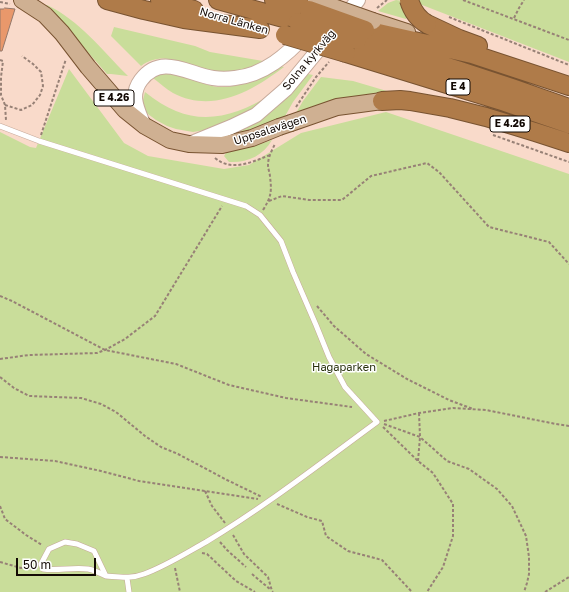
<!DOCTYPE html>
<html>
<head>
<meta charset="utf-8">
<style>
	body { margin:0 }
	#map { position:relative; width:569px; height:592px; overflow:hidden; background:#f9daca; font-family:"Golos Text",sans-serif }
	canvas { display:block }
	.scale { position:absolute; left:16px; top:558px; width:80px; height:18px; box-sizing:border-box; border:2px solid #130a05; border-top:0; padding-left:5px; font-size:12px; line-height:14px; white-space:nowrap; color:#130a05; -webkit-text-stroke:3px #fff; paint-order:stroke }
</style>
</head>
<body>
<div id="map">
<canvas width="569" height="592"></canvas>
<div class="scale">50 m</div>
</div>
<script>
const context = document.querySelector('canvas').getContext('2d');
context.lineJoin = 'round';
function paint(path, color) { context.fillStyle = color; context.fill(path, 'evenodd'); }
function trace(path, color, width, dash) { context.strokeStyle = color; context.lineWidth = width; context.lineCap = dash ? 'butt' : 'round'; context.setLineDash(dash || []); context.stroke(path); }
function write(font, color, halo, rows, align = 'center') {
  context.font = font + ' "Golos Text",sans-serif'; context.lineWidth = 3; context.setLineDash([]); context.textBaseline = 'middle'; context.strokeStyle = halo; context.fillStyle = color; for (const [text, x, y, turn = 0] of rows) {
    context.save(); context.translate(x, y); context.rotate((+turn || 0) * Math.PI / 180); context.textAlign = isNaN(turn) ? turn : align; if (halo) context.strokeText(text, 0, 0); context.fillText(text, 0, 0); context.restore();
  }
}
const green = new Path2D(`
	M396 0 403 1 407 16 406 19 378 11 388 3Z
	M417 0H569V62L417 3Z
	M45 5H47C79 20 103 51 128 76L111 74H107L49 8Z
	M114 27 195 46 210 52 263 61C248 70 229 74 212 71 188 66 164 49 141 66L111 36Z
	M281 66 284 67C252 91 213 114 173 93 166 89 160 83 153 78 170 65 200 86 219 87 242 87 263 79 281 66Z
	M69 69 124 143 148 156 224 169 249 165 301 133 386 112 569 174V592H0V132L30 147 36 148Z
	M308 74 313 75 293 102 284 118 242 134 219 136 286 95Z
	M321 77 353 81 397 94 296 113 303 101Z
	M145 92C189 128 226 122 272 94L265 103 218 128 193 132 176 129 167 126 156 120 148 114 144 110 143 100Z
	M272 140C263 156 247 163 229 162L224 156 228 150 257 145Z`);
const building = new Path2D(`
	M5 8 15 9 2 51H0V9H3Z`);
const path = new Path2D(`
	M463 0 569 40
	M0 2 10 4
	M377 8 387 0
	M449 17 569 65
	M514 18 519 8 524 0
	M0 60 3 61 1 77V95L5 105 6 120
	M5 105 21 110 32 105 40 95 43 86 41 72 33 64 22 56
	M296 107 316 77 329 62
	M41 135 66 59
	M493 135 569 162
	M215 158C232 172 252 162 270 155
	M269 201 282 196 309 200H342L371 176 427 163 439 172 489 227 549 242 569 264
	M263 210C271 197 272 192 270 177 270 173 268 169 268 165 268 157 272 150 275 144
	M0 296 12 301 105 350 176 364 229 385 286 398 352 407
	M317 306 334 326 366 354 407 379 449 400 473 409
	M0 359 29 355 97 353 105 350 125 339 155 316 222 206
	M0 377 14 388 29 396 81 398 101 404 116 412 145 436 161 447 178 454 227 480 262 497
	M384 421 419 413 453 408 486 410 556 424 569 426
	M384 424 420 437 447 461 469 469 497 489 512 506 526 536 529 557V574L527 583 524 592
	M383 427 418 461 433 473 453 504V536L443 567 427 592
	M0 457 55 461 101 471 139 481 258 499
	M418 461 420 437 419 413
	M205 491 212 506 225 523
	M277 504 307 517 322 521 326 536 348 551 382 560 412 592
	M0 506 5 519 26 535 42 545
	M233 535 244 554 268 577 272 591 273 592
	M220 542 227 550 246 567
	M202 553 207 554 236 581 255 592
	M0 562 21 568 34 566
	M175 568 180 592
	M252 574 271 590
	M545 592 569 577`);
const lane = new Path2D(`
	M0 126 39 141 246 206 260 215 281 241 293 272 316 325 329 357 345 387 377 422C321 463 266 506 206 542 186 553 166 566 144 574 131 579 120 577 106 576L94 551 77 544 65 542 49 549 41 564 43 569C58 571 73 567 88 569 94 570 100 573 106 576
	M127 578 129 592`);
const secondary = new Path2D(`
	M342 20 358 0
	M144 126C138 110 129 96 141 80 161 53 188 74 213 78 220 79 228 79 235 78 264 75 287 55 306 34
	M192 143 231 127 256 115 286 89 328 38`);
const primary = new Path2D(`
	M22 0 45 15 62 33 88 67 125 110 145 126 170 140 189 144 222 145 252 138 279 127
	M373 21 407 32
	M291 123 337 107 360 104 382 101`);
const highway = new Path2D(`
	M107 0 144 10 184 19 260 29
	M160 0 194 10
	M218 0 298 22
	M274 0 309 10
	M427 24 459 39 478 46
	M365 30 472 54 569 86
	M357 40C428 60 499 83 569 108
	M346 53 505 102 569 124
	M382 101 400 100 410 101 450 108 486 117 535 132 569 143`);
const primaryBridge = new Path2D(`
	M316 1 373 21
	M279 127 291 123`);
const highwayBridge = new Path2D(`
	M409 0C412 10 418 19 427 24
	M309 10 365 30
	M298 22 357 40
	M285 35 346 53`);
const shields = [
	[458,87,24],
	[114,98,40],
	[510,124,40]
];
const shieldNames = [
	["E 4",458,87],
	["E 4.26",114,98],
	["E 4.26",510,124]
];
const streetNames = [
	["Norra Länken",234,21,16],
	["Solna kyrkväg",309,60,-50],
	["Uppsalavägen",270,130,-18]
];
const parkNames = [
	["Hagaparken",344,368]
];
paint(green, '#c9dd9a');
paint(building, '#e9986b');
trace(building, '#94786a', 1);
trace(lane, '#c6a99a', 6);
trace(secondary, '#c6a99a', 16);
trace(primary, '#785331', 18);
trace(highway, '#785331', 20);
trace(path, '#978176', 2, [3, 2]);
trace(lane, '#fff', 5);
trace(secondary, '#fff', 14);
trace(primary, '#cfb092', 16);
trace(highway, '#af7b49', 18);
trace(primaryBridge, '#785331', 18, []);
trace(highwayBridge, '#785331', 20, []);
trace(primaryBridge, '#cfb092', 16);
trace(highwayBridge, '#af7b49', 18);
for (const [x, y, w] of shields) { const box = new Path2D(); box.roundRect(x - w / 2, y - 8, w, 16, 3); context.fillStyle = '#fff'; context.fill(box); trace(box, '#130a05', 1); }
write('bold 10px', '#130a05', null, shieldNames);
write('11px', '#130a05', '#fff', streetNames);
write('11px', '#28310d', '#fff', parkNames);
</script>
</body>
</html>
